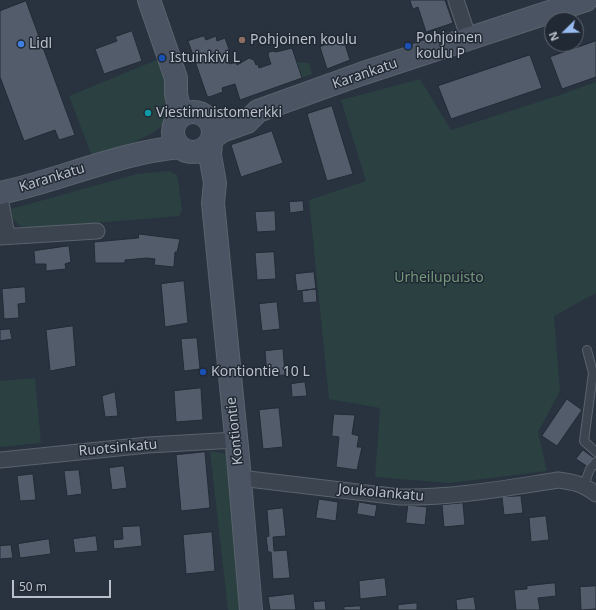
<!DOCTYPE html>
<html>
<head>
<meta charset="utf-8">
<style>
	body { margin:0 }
	#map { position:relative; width:596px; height:610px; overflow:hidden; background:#28333f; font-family:"Noto Sans",sans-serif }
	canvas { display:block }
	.north { position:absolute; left:544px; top:12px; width:40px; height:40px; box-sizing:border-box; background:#212934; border:1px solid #5e6570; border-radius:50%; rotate:247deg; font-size:11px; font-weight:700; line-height:16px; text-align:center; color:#b9c0ca }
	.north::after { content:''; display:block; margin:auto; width:14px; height:18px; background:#98bcf0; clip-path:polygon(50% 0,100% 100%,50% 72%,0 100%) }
	.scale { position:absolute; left:12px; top:580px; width:99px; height:18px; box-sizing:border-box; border:2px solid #b9c0ca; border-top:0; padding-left:5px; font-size:12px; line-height:14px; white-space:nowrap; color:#b9c0ca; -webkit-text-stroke:3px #212934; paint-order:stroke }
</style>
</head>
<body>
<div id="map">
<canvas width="596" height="610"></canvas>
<div class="north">N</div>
<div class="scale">50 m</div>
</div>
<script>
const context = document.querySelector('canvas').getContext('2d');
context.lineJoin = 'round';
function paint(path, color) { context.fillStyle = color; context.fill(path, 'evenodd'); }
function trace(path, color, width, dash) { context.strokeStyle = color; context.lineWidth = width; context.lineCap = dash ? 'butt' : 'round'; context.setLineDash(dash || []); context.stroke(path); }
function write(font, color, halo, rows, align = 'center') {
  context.font = font + ' "Noto Sans",sans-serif'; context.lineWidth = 3; context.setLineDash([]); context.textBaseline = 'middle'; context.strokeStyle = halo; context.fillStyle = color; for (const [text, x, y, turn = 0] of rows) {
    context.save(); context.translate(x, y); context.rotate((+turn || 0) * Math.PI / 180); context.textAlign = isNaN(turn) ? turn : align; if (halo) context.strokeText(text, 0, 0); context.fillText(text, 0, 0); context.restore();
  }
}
const green = new Path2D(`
	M159 59 174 103 169 120 154 132 143 138 126 146 93 159 69 96Z
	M296 62 309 63 312 73 310 75 302 78Z
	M420 79 451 130 557 96 596 82V293L554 316 560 391 538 432 547 471 450 483 375 477 380 408 329 399 309 200 366 181 341 100Z
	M169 171 177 175 178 179 182 210 179 216 34 228 20 226 13 219 11 209 137 174Z
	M35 378 41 443 0 447V381Z
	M210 451 227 454 245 610H228Z`);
const building = new Path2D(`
	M410 0H445L453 23 426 32 418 7 413 9Z
	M26 1 75 135 59 140 55 130 24 141 0 77V11Z
	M132 31 142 61 104 74 95 49 117 41 115 37Z
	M204 36 206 40 216 36 217 41 225 38 230 52 226 54 230 64 236 62 237 65 249 58 254 60 256 65 258 64 259 68 271 64 268 55 269 52 273 51 276 52 292 48 302 78 240 100 235 84 222 88 223 92 209 97 208 96H207L188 41Z
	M343 38 350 60 327 69 320 47Z
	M596 41V77L562 89 550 57Z
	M530 55 542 88 451 119 438 86Z
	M332 106 353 174 327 181 307 114Z
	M272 131 283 163 241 177 231 145Z
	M303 201 304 211 290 213 289 202Z
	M275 211 276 231 257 232 255 212Z
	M139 234 180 239 177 252H175L174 267 154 265 155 259 147 258 125 260V263H95L94 242 138 238Z
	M69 246 71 262 65 264 66 269 46 271V264H35L34 251Z
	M274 252 276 279 257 280 255 253Z
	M314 272 316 289 297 291 295 274Z
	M184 281 188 323 165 327 161 284Z
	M25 287 26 303 18 304 19 318 4 319 2 289Z
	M316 289 317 302 303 303 302 291Z
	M277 302 280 329 262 331 259 304Z
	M73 326 76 366 50 371 46 330Z
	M10 329 12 339 0 341V330Z
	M197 338 200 369 184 371 181 339Z
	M283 349 285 375 267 376 265 351Z
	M305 382 307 396 292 397 291 384Z
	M201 388 203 420 176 422 174 391Z
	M115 392 118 416 105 417 102 396Z
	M567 399 582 410 557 446 542 436Z
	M279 408 283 447 263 449 259 410Z
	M334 414 355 415 352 434 359 436 357 447H362L357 470 336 467 339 437 332 436Z
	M583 450 594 458 588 467 576 459Z
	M205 452 210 508 181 511 176 455Z
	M124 466 127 488 112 490 109 468Z
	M79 470 82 494 67 496 64 471Z
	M33 474 36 500 20 501 17 476Z
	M521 496 523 513 504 515 502 497Z
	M319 499 338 502 336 521 316 518Z
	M359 502 377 505 375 517 357 514Z
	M463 503 465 525 444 527 442 505Z
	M408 505 427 507 425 525 406 523Z
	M283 508 286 536 273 537 274 551 287 550 290 578 273 579 271 552H268L266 537 269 536 267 510Z
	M546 516 549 540 531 542 529 518Z
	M140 526 142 546 114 549 113 540 123 539 122 527Z
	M212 532 215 571 186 574 183 535Z
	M96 536 98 551 75 553 73 539Z
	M49 539 51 554 20 558 18 544Z
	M11 545 13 558 0 559V546Z
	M385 578 387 596 360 599 359 581Z
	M555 583 556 596 538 598 540 610H516L514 590 527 589V586Z
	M596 586V609L581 610 580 587Z
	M294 594 296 610H270L268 597Z
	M474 597 476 610H457L456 600Z
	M325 601 326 610H314L313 602Z
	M417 603V610H398V605Z
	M360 606 361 610H344V607Z`);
const lane = new Path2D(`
	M587 350 593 373 584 441 596 452
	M584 485 590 469 596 462`);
const street = new Path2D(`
	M456 0 469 39
	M0 197 7 236
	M0 237 97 231
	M0 460 148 445 236 440
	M240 478 400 497C453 498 506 488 558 480 574 482 583 484 596 494`);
const secondary = new Path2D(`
	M149 0 176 78V94L179 108 178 119
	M173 132a20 20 0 1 1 40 0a20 20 0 1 1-40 0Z
	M213 137 222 131 247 122 258 111 361 74 586 0
	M211 143 210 155 215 183 213 203 238 457 251 610
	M0 193C61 180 117 153 180 147`);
const markers = [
	[242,40,4,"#8d6e63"],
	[21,44,4,"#3f7fe0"],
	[408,46,4,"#1a4fb4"],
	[162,58,4,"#1a4fb4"],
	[148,113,4,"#0f9aa8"],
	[203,372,4,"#1a4fb4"]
];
const poiNames = [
	["Pohjoinen",416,38],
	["koulu P",416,54],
	["Pohjoinen koulu",250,40],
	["Lidl",29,44],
	["Istuinkivi L",170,58],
	["Viestimuistomerkki",156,113],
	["Kontiontie 10 L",211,372]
];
const streetNames = [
	["Karankatu",365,74,-19],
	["Karankatu",52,178,-17],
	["Kontiontie",235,431,-96],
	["Ruotsinkatu",118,448,-5],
	["Joukolankatu",381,493,5]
];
const parkNames = [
	["Urheilupuisto",439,278]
];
paint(green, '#2b4041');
paint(building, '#525c6a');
trace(building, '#232b36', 1);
trace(lane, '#5a626d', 10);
trace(street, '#5a626d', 17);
trace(secondary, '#5a626d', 24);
trace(lane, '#3c454f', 8);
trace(street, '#3c454f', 15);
trace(secondary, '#4a5462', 22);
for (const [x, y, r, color] of markers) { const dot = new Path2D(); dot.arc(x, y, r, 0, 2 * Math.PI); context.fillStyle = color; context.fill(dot); trace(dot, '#212934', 1.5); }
write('14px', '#b9c0ca', '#212934', poiNames, 'left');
write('14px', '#b9c0ca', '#212934', streetNames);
write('14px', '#72987a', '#212934', parkNames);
</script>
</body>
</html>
